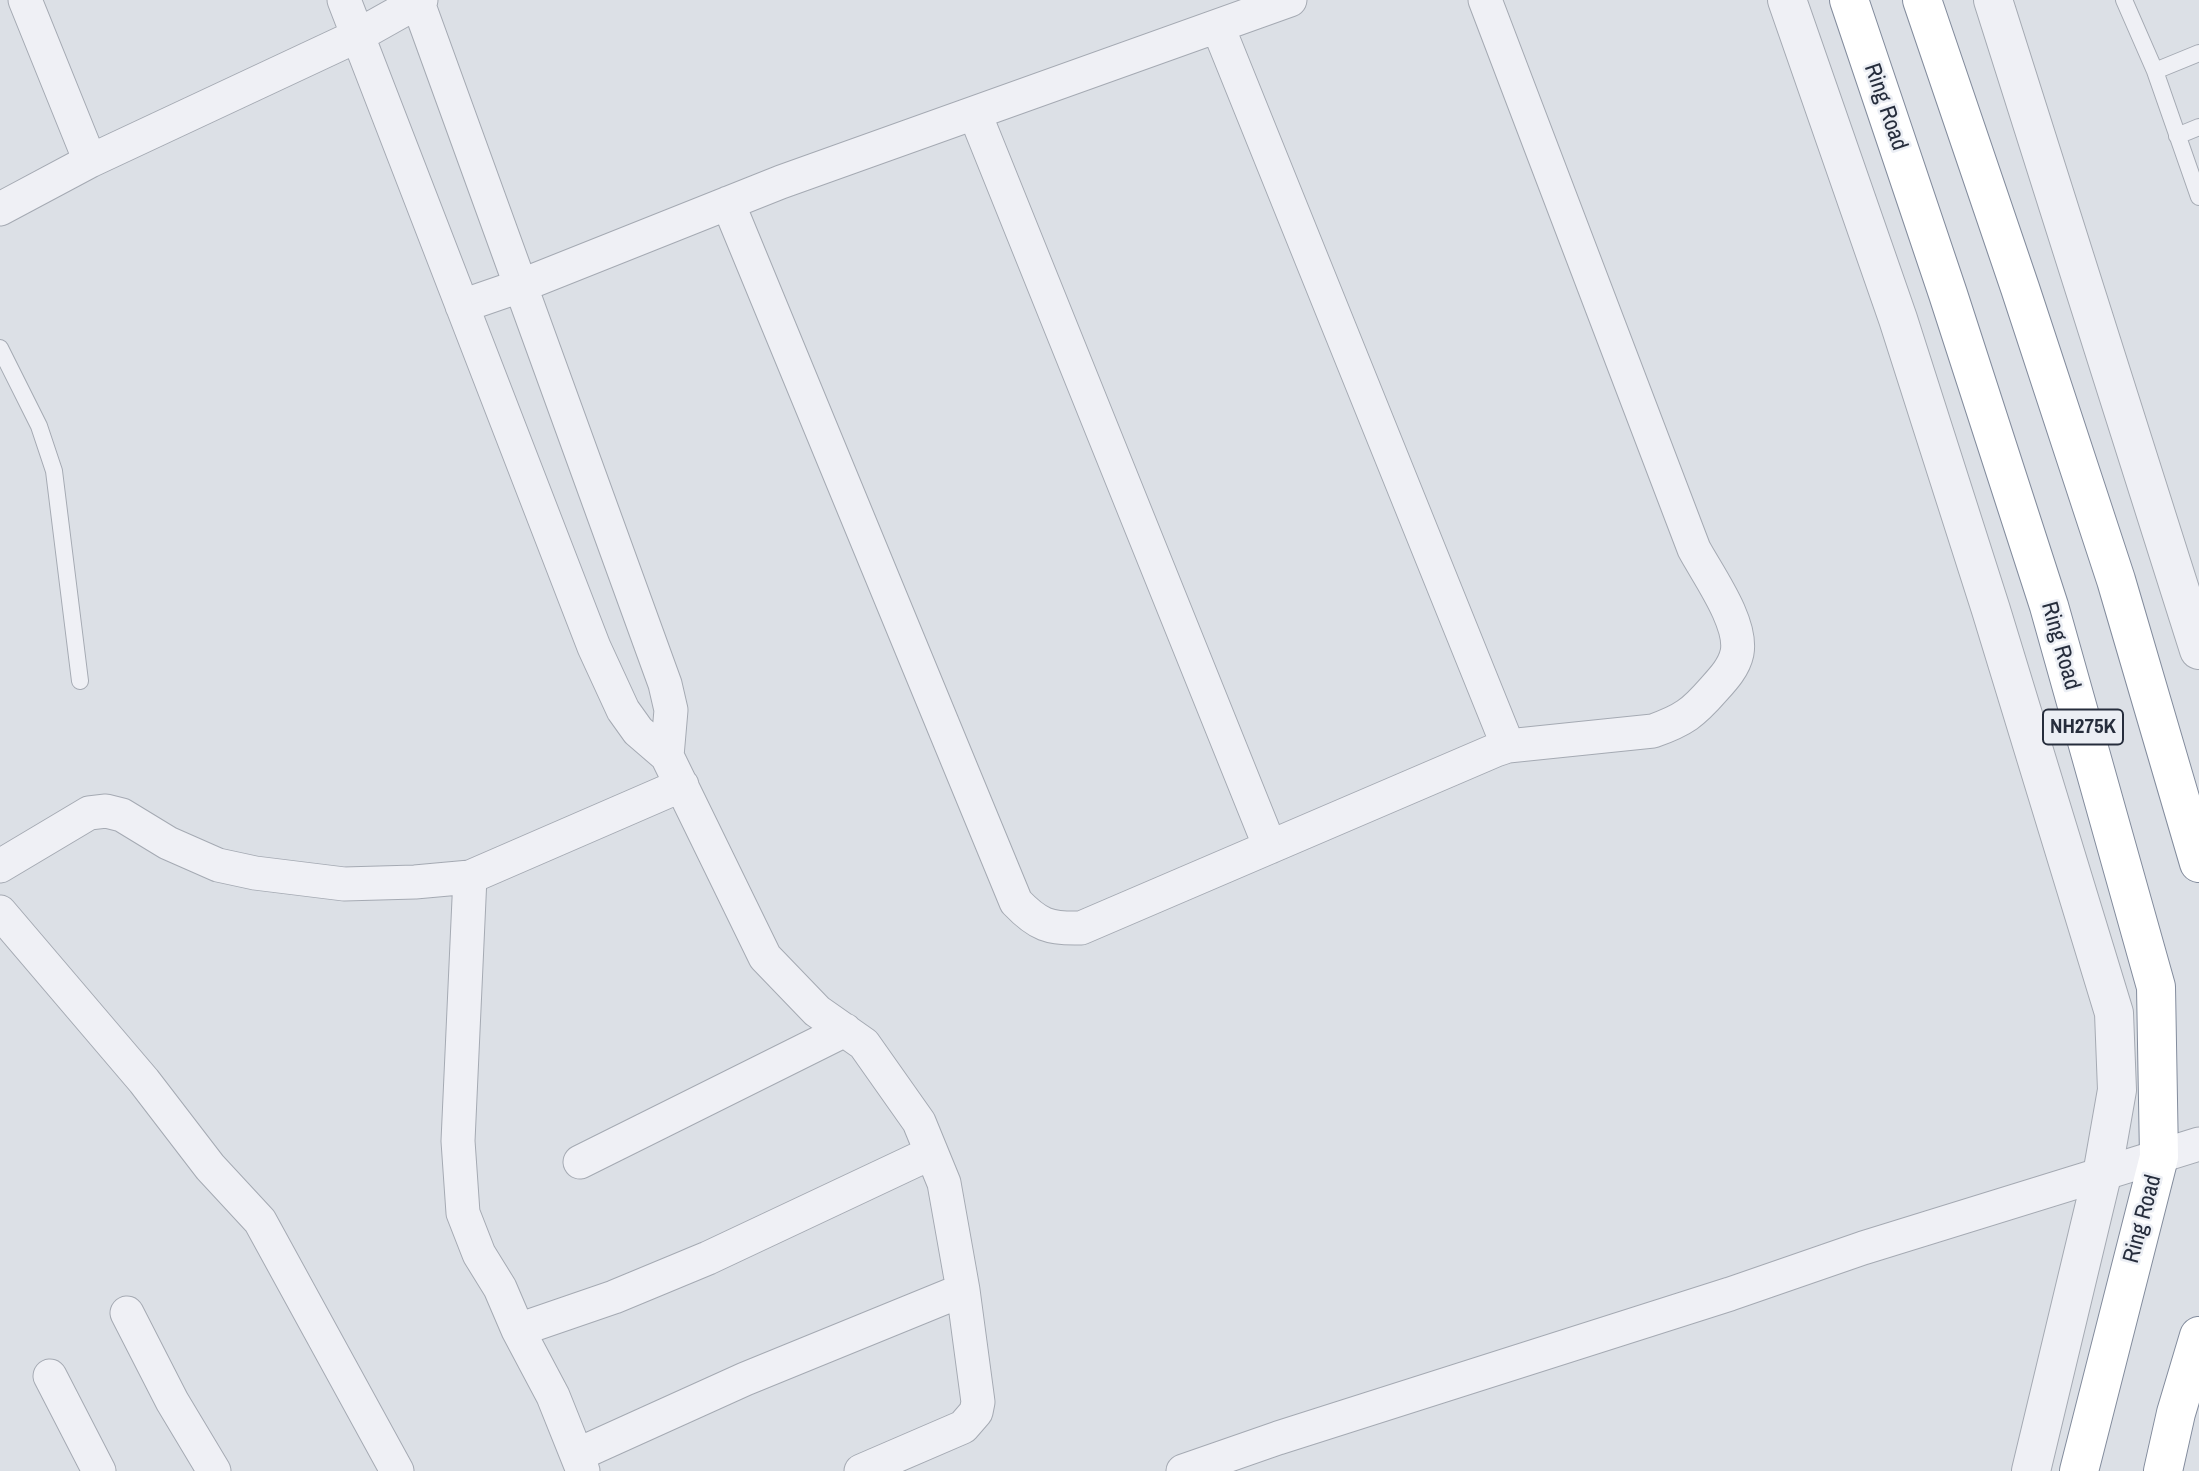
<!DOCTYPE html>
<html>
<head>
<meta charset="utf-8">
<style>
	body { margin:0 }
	canvas { display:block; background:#dce0e6 }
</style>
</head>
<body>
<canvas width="2199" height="1471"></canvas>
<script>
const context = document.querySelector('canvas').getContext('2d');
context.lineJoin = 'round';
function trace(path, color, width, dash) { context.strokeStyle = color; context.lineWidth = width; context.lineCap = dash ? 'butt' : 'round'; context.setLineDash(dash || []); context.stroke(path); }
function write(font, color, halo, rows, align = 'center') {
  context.font = font + ' "Archivo Narrow",sans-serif'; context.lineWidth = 5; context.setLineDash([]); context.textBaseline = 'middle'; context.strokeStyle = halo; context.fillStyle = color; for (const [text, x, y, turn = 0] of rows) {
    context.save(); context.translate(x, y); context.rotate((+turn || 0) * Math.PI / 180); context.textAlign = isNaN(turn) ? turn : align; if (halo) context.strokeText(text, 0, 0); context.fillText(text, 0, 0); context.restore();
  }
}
const service = new Path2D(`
	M2124 0 2155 71 2199 197
	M2155 71 2199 53
	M2177 136 2199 127
	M0 348 39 426 54 471 80 681`);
const minor = new Path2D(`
	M25 0 90 161
	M344 0 594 647 623 710 638 731 667 756 765 957 817 1011 864 1044 919 1122 944 1183 963 1290 978 1402 976 1412 963 1427 861 1471
	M417 0 665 684 671 710 667 756
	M1218 27 1508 746
	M975 114 1270 847
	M728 203 1016 902C1038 925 1049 929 1081 928L1496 750 1508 746 1653 731C1684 720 1693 713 1714 689 1724 678 1734 667 1737 653 1743 623 1708 575 1694 549L1485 0
	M0 209 90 161 357 36 421 0
	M462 306 520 286 781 182 1290 0
	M0 866 89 813 106 811 122 815 168 843 218 865 255 873 344 884 415 882 470 877 682 785
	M470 877 458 1141 463 1213 479 1254 500 1288 518 1330 553 1396 583 1471
	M0 912 144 1081 210 1167 260 1221 397 1471
	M580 1162 845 1030
	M127 1313 172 1401 214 1471
	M518 1330 614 1297 708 1258 931 1153
	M50 1376 99 1471
	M577 1455 745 1379 963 1290
	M1183 1471 1278 1438 1730 1294 1863 1248 2199 1144`);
const tertiary = new Path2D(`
	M1787 0 1898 319 1991 610 2114 1013 2117 1090 2102 1175 2031 1471
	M1993 0 2199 650`);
const trunk = new Path2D(`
	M1849 0 1948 294 2049 606 2156 987 2159 1157 2079 1471
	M1922 0 2020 288 2116 580 2199 863
	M2163 1471 2176 1413 2199 1336`);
const shields = [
	[2083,727,80]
];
const shieldNames = [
	["NH275K",2083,727]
];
const streetNames = [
	["Ring Road",1885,107,71],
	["Ring Road",2060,646,74],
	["Ring Road",2143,1219,-75]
];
trace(service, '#a5aab3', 18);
trace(minor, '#a5aab3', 35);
trace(tertiary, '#a5aab3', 40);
trace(trunk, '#838c9d', 40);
trace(service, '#eff0f5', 16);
trace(minor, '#eff0f5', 33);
trace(tertiary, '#eff0f5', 38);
trace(trunk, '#fff', 38);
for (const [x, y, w] of shields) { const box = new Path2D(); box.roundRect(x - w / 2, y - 17.5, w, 35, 5); context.fillStyle = '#ebeef4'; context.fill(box); trace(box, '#262d3c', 2); }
write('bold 21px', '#262d3c', null, shieldNames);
write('23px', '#262d3c', '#ebeef4', streetNames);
</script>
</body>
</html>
